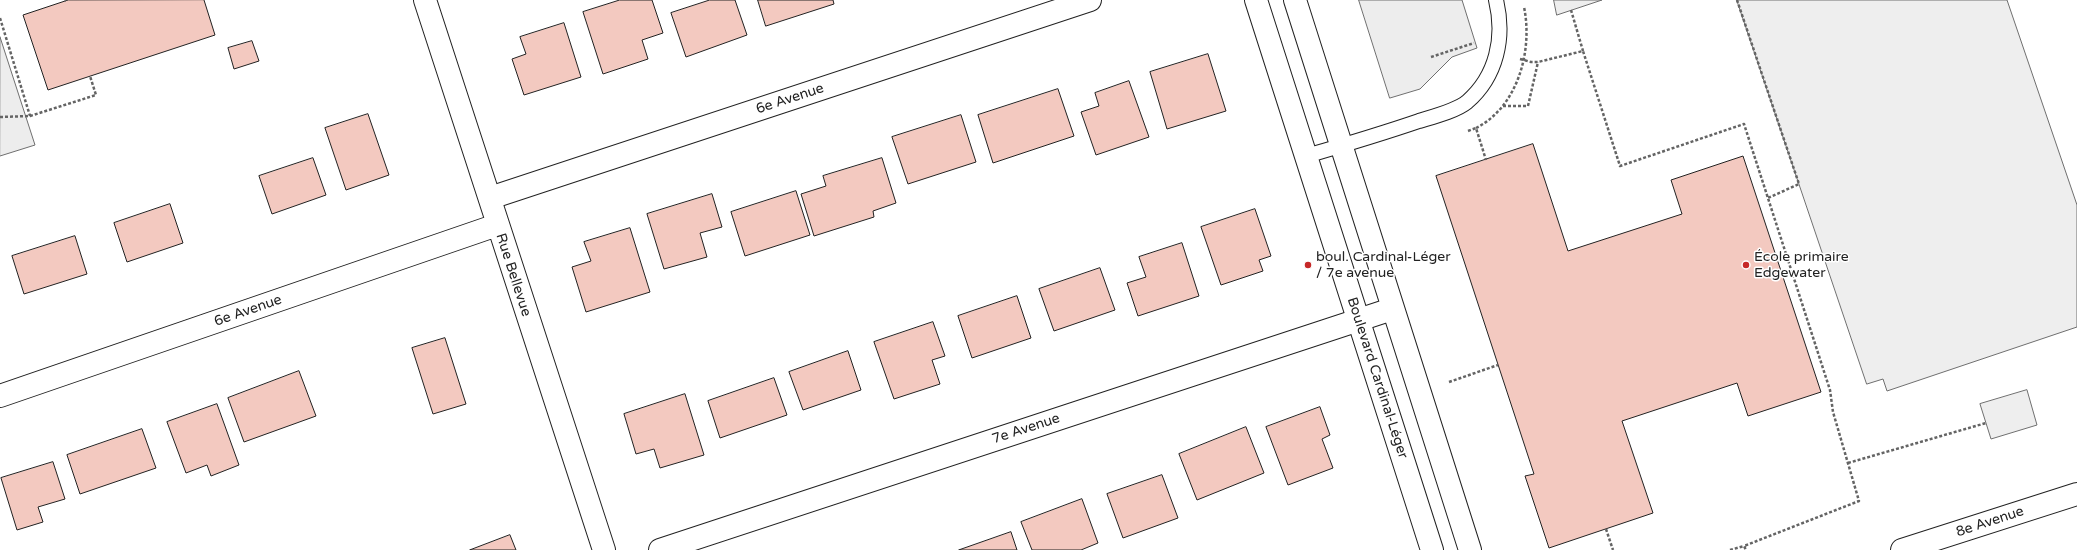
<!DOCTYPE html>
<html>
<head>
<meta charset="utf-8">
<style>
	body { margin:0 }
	canvas { display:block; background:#fff }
</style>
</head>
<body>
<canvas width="2077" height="550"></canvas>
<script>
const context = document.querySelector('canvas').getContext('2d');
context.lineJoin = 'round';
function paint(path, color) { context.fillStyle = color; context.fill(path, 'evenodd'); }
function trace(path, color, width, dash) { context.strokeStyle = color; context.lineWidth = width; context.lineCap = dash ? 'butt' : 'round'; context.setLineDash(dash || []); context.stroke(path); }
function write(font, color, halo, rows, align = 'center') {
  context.font = font + ' "Varela Round",sans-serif'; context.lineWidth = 3; context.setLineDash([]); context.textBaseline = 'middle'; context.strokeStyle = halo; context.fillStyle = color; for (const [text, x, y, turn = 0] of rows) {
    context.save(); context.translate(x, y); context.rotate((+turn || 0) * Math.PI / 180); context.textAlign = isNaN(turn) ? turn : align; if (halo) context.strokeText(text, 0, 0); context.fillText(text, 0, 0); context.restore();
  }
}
const green = new Path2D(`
	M1554 0H1602L1557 15Z
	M1737 0H2007L2077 205V327L1887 391 1883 379 1867 384Z
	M2027 390 2037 425 1991 439 1980 404Z`);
const parking = new Path2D(`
	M1359 0H1462L1477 48 1452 57 1420 89 1390 98Z
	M0 37 35 145 0 156Z`);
const building = new Path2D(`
	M204 0 215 35 48 90 23 15 68 0Z
	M620 0H652L663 33 642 40 648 59 603 74 583 12Z
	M710 0H735L747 35 686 57 671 13Z
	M758 0H833L834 4 766 26Z
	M564 23 581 77 524 95 512 59 526 54 520 37Z
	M252 41 259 61 234 69 228 48Z
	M1208 54 1226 111 1167 129 1150 72Z
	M1129 81 1149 137 1096 155 1081 112 1099 106 1095 93Z
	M1058 89 1074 136 993 163 978 115Z
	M368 114 389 175 346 190 325 128Z
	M961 115 976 162 908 184 892 137Z
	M1533 144 1568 251 1682 214 1671 180 1743 156 1821 392 1748 416 1737 383 1622 421 1653 513 1549 548 1525 476 1534 474 1436 176Z
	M313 158 326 195 272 214 259 176Z
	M882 158 896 203 873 211 874 217 814 236 801 194 826 186 823 176Z
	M796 191 810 235 745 256 731 212Z
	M712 194 722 227 700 233 707 257 664 269 647 214Z
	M170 204 183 243 127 262 114 223Z
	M1255 209 1271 256 1259 260 1263 271 1221 285 1201 227Z
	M630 228 650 292 586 312 572 267 591 261 584 242Z
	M75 236 87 274 24 294 12 256Z
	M1182 243 1199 296 1138 316 1127 283 1146 277 1139 257Z
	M1100 268 1115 310 1054 331 1039 289Z
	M1017 296 1031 338 972 358 958 316Z
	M933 322 945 356 932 360 940 384 894 399 874 342Z
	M445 338 466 404 433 414 412 348Z
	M848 351 861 390 803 410 789 372Z
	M299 371 316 416 244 442 228 398Z
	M774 378 787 415 720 438 708 401Z
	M685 394 704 455 660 468 654 449 636 454 624 414Z
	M217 404 239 465 211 476 207 465 186 473 167 422Z
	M1320 407 1330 435 1322 439 1333 468 1288 485 1266 427Z
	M1246 427 1264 473 1197 500 1179 454Z
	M142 429 156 468 80 494 67 455Z
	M53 462 65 499 38 507 43 522 17 530 1 478Z
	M1162 475 1178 518 1123 538 1107 494Z
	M1082 499 1098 543 1081 550H1032L1021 522Z
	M1011 532 1017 550H959Z
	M510 535 516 550H470Z`);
const path = new Path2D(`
	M65 0 66 1
	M1737 0 1799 184 1768 198
	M1571 10 1583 51
	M0 18 30 116
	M1431 57 1474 43
	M1520 59 1531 62H1538L1583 51 1620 166 1744 124 1830 390 1833 412 1859 501 1744 546
	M1503 106H1528L1538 62
	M0 117 30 116 96 95 90 76
	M1476 128C1518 107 1533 50 1524 7
	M1468 131 1476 128 1486 160
	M1449 382 1498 365
	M1848 463 1986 423
	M1606 529 1613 550
	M1730 550 1744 546 1746 550`);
const service = new Path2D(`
	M1306 156C1344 145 1381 134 1419 121 1432 117 1456 111 1467 102 1497 76 1505 37 1496 0`);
const minor = new Path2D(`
	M425 0 604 550
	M490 198 1090 0
	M0 396 497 225
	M660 550 1392 309
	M1902 550 2077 494`);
const tertiary = new Path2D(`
	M1256 0 1432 550
	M1295 0 1470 550`);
const markers = [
	[1308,265,4,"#c62828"],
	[1746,265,4,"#c62828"]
];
const streetNames = [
	["6e Avenue",790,99,-18],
	["Rue Bellevue",513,275,72],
	["6e Avenue",248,311,-19],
	["Boulevard Cardinal-Léger",1377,378,72],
	["7e Avenue",1026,429,-18],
	["8e Avenue",1990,522,-18]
];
const poiNames = [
	["boul. Cardinal-Léger",1316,257],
	["/ 7e avenue",1316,273],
	["École primaire",1754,257],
	["Edgewater",1754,273]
];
paint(green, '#eee');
trace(green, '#6f6f6f', 1);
paint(parking, '#ededed');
trace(parking, '#6f6f6f', 1);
paint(building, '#f3c9c0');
trace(building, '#222', 1);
trace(service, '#222', 16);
trace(minor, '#222', 24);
trace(tertiary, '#222', 24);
trace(path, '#646464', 2.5, [3, 2]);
trace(service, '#fff', 14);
trace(minor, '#fff', 22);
trace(tertiary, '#fff', 22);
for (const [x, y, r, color] of markers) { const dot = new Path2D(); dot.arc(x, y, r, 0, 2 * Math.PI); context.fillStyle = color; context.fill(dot); trace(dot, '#fff', 1.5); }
write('14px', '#222', '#fff', streetNames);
write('14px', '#222', '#fff', poiNames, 'left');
</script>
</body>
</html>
